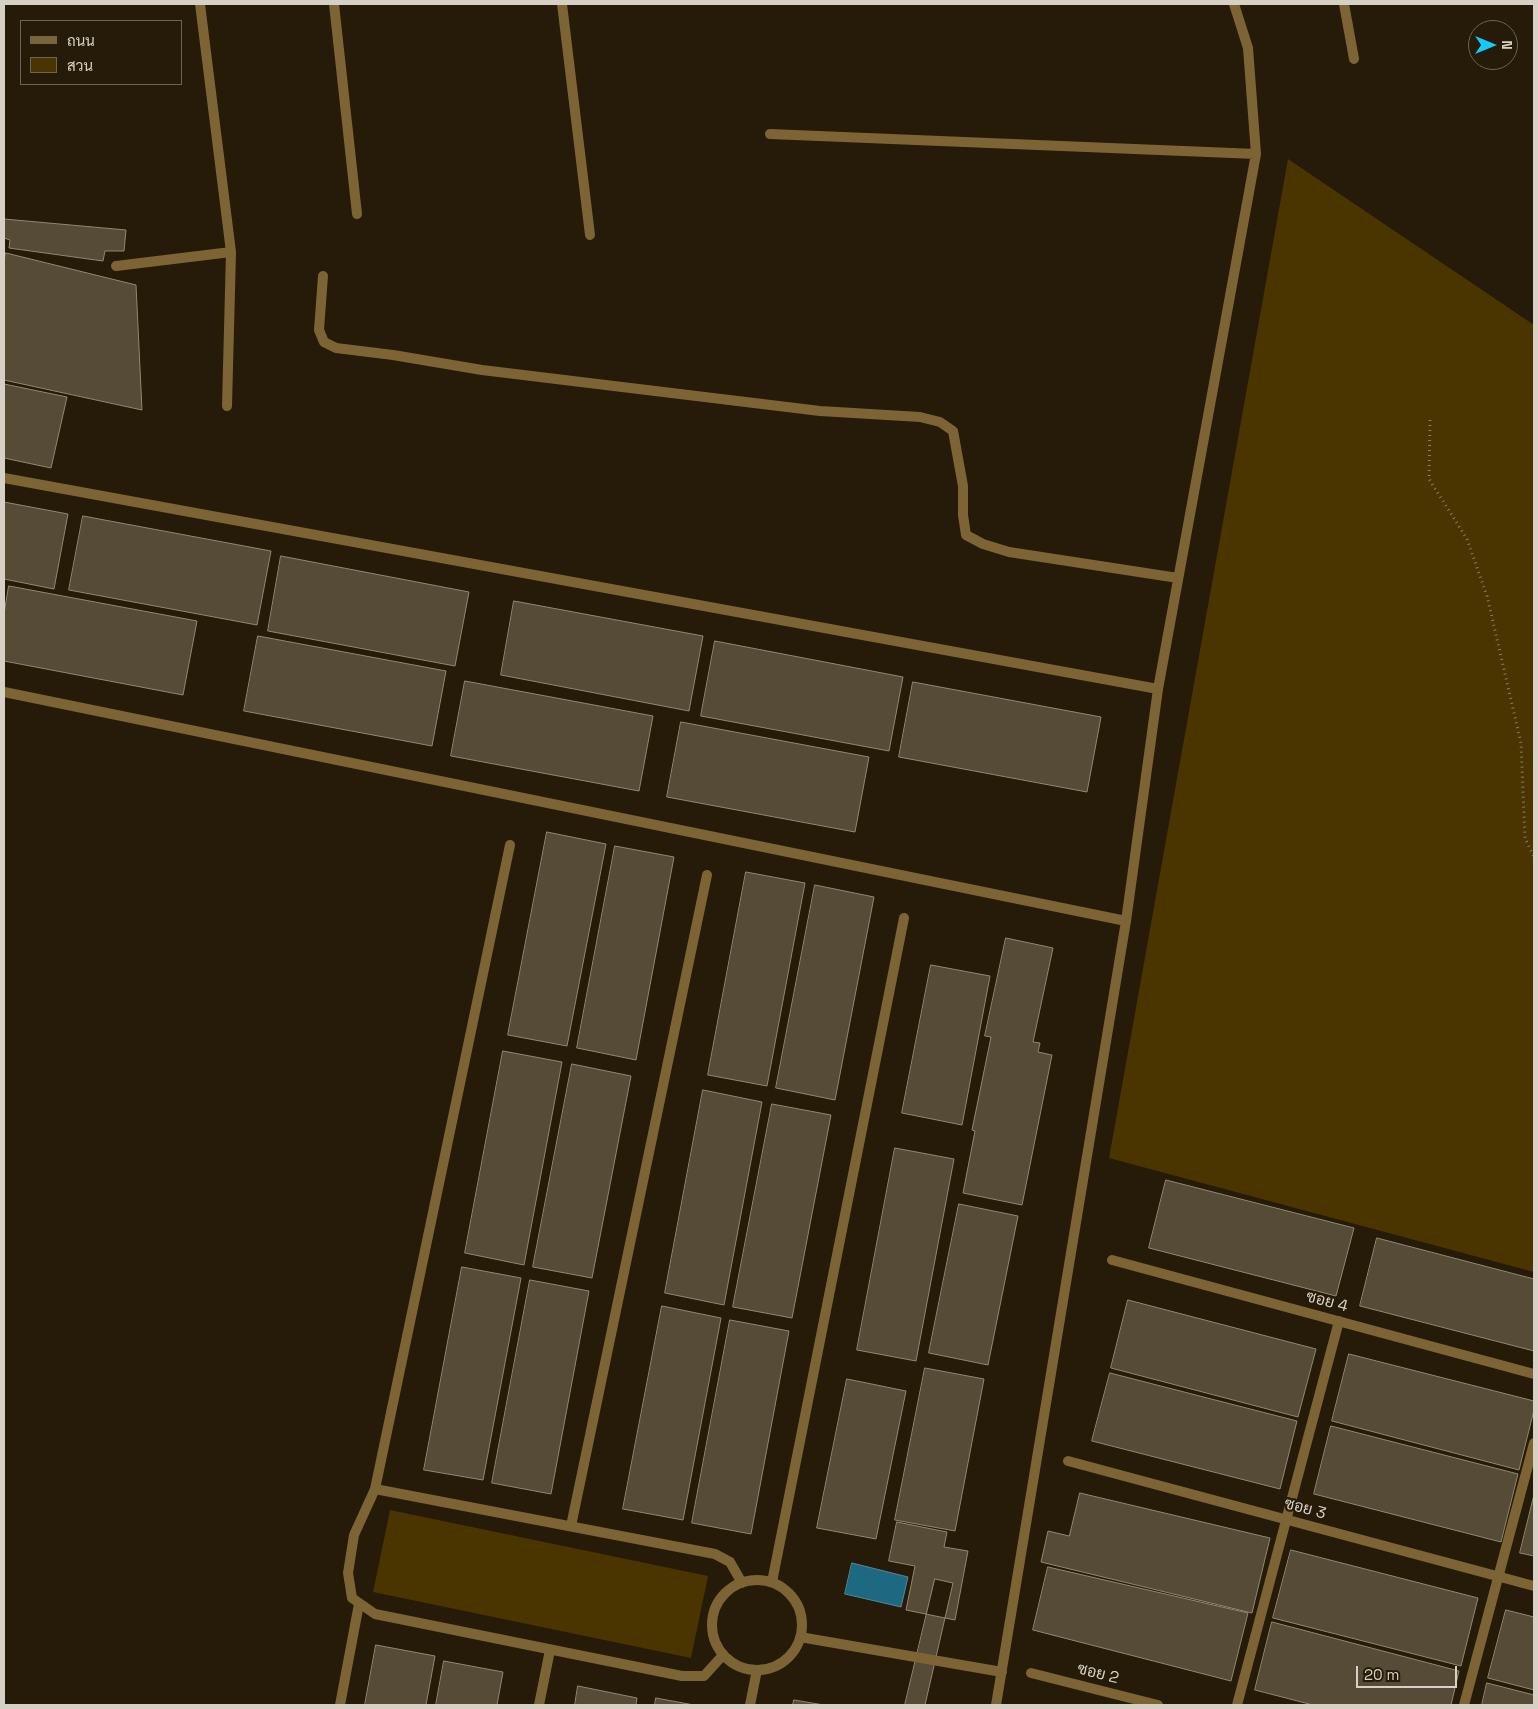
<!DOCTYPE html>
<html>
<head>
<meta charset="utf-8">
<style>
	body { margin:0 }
	#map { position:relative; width:1538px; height:1709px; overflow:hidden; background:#251b08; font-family:"Space Grotesk",Sarabun,sans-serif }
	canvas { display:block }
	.frame { position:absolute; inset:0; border:5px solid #d7d1c5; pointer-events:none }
	.legend { position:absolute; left:20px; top:20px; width:162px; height:65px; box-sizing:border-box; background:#251b08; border:1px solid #6c6454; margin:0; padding:6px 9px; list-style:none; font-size:15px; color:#d7d1c5 }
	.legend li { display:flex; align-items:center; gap:10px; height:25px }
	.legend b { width:25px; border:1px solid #6c6454 }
	.north { position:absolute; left:1468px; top:20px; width:50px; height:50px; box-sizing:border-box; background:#251b08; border:1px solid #6c6454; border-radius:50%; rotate:90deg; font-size:14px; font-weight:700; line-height:20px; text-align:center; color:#d7d1c5 }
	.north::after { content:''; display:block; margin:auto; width:18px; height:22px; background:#13cafb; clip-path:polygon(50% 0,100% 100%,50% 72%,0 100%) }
	.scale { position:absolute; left:1356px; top:1666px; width:101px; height:22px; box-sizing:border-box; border:2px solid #d7d1c5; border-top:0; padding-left:6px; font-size:15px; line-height:18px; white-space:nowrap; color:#d7d1c5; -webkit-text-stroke:4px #251b08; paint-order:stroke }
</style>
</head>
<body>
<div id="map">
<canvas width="1538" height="1709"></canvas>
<div class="frame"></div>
<ul class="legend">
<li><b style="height:6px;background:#7c6434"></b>ถนน</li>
<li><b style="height:14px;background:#4a3400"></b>สวน</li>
</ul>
<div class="north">N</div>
<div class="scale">20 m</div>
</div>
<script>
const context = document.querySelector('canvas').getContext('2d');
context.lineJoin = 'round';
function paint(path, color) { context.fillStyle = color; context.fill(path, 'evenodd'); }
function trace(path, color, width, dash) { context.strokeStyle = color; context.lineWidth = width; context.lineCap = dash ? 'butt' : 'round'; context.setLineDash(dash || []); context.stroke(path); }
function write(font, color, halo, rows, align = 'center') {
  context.font = font + ' "Space Grotesk",Sarabun,sans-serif'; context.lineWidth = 4.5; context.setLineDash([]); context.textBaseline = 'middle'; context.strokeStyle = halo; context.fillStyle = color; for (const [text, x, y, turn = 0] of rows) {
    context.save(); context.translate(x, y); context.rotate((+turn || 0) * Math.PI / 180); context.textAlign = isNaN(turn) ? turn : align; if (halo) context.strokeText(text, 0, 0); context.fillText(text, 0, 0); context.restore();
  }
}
const green = new Path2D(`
	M1288 159 1534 325V1272L1109 1158Z
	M390 1510 708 1576 691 1658 373 1592Z`);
const water = new Path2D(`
	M852 1563 908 1577 901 1607 845 1594Z`);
const building = new Path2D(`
	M4 219 126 230 124 251H105L103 261 9 248 10 240 4 238Z
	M6 253 136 285 142 410 4 380V261Z
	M4 384 67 397 51 468 4 458Z
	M4 502 68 514 54 589 4 579Z
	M83 516 271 551 257 625 69 590Z
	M281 556 469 592 455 666 268 631Z
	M9 586 197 621 183 695 4 661V614Z
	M514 601 703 636 689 711 501 675Z
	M258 636 446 671 432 746 244 711Z
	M715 641 903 677 889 751 701 716Z
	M465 681 653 716 639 791 451 756Z
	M913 682 1101 717 1087 792 899 757Z
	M681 722 869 757 855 832 667 797Z
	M547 832 606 844 567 1046 508 1035Z
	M615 846 674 857 636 1060 577 1048Z
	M746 872 805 883 767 1086 708 1075Z
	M815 885 874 897 835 1100 776 1088Z
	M1006 938 1053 948 1033 1042 1040 1043 1038 1052 1052 1055 1022 1205 963 1193 975 1131 972 1130 991 1037 985 1036Z
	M931 965 990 976 962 1125 902 1113Z
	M503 1051 562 1062 524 1265 465 1253Z
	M572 1064 631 1076 592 1278 533 1267Z
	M703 1090 762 1102 724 1305 665 1293Z
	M772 1104 831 1115 792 1318 733 1307Z
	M895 1148 954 1159 916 1361 857 1350Z
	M1166 1180 1354 1228 1336 1296 1149 1248Z
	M959 1204 1018 1216 988 1365 929 1353Z
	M1377 1238 1534 1279V1351L1360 1306Z
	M462 1267 521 1278 483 1480 424 1470Z
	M530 1280 589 1291 551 1494 492 1483Z
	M1128 1300 1316 1349 1298 1417 1111 1368Z
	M662 1306 721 1318 683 1520 623 1509Z
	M730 1320 789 1331 751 1534 692 1523Z
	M1349 1354 1534 1401V1410L1519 1470 1332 1421Z
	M925 1368 984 1379 955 1531 895 1520Z
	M1110 1373 1297 1421 1280 1489 1092 1441Z
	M847 1379 906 1391 876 1539 817 1528Z
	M1331 1426 1518 1474 1501 1542 1314 1494Z
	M1080 1493 1270 1538 1252 1613 1041 1562 1048 1531 1069 1536Z
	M1534 1495V1556L1520 1553Z
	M897 1522 947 1532 944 1547 968 1551 955 1620 906 1610 915 1566 889 1561Z
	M1291 1550 1478 1598 1461 1666 1273 1618Z
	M1048 1567 1248 1613 1231 1681 1033 1630Z
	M935 1579 953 1583 925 1705H905Z
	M1506 1610 1534 1617V1690L1488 1678Z
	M1272 1622 1459 1671 1451 1705H1313L1255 1690Z
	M376 1645 435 1656 426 1705H365Z
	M444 1661 503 1672 497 1705H436Z
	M1487 1683 1534 1695V1705H1482Z
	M578 1686 637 1698 636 1705H575Z
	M656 1698 694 1705H655Z
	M794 1700 824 1705H793Z`);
const path = new Path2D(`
	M1430 420 1429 479 1467 539 1487 596 1521 743 1525 838 1534 857`);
const street = new Path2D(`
	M334 4 357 214
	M562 4 590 235
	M1344 4 1354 59
	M770 134 1256 154
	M116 266 231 252 200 4
	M323 276 319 330 324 342 336 348 393 355 482 370 820 411 920 417 940 422 953 431 963 486V515L966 535 983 544 1009 552 1178 578
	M227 406 231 252
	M4 478 1158 689
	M4 692 1126 921
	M510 845 375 1489 354 1535 348 1573 352 1598 375 1614 682 1676H704L723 1655
	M1112 1260 1534 1374
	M1068 1461 1534 1586
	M375 1489 715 1554 730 1562 742 1583
	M571 1526 707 875
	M712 1625a45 45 0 1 1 90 0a45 45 0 1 1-90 0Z
	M772 1582 904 918
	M800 1637 1002 1672
	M1031 1673 1158 1705
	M340 1705 359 1604
	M539 1705 550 1650
	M750 1705 757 1670
	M996 1705 1126 921 1158 689 1256 154 1248 48 1234 4
	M1237 1705 1339 1321
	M1464 1705 1534 1443`);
const streetNames = [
	["ซอย 4",1327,1302,15],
	["ซอย 3",1305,1509,15],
	["ซอย 2",1098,1674,14]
];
paint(green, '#4a3400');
paint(water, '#1d6982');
trace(water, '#558896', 1);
paint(building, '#564b37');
trace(building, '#938771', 1);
trace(path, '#857d6e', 3, [1, 4]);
trace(street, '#7c6434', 10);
write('16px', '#d7d1c5', '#251b08', streetNames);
</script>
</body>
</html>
